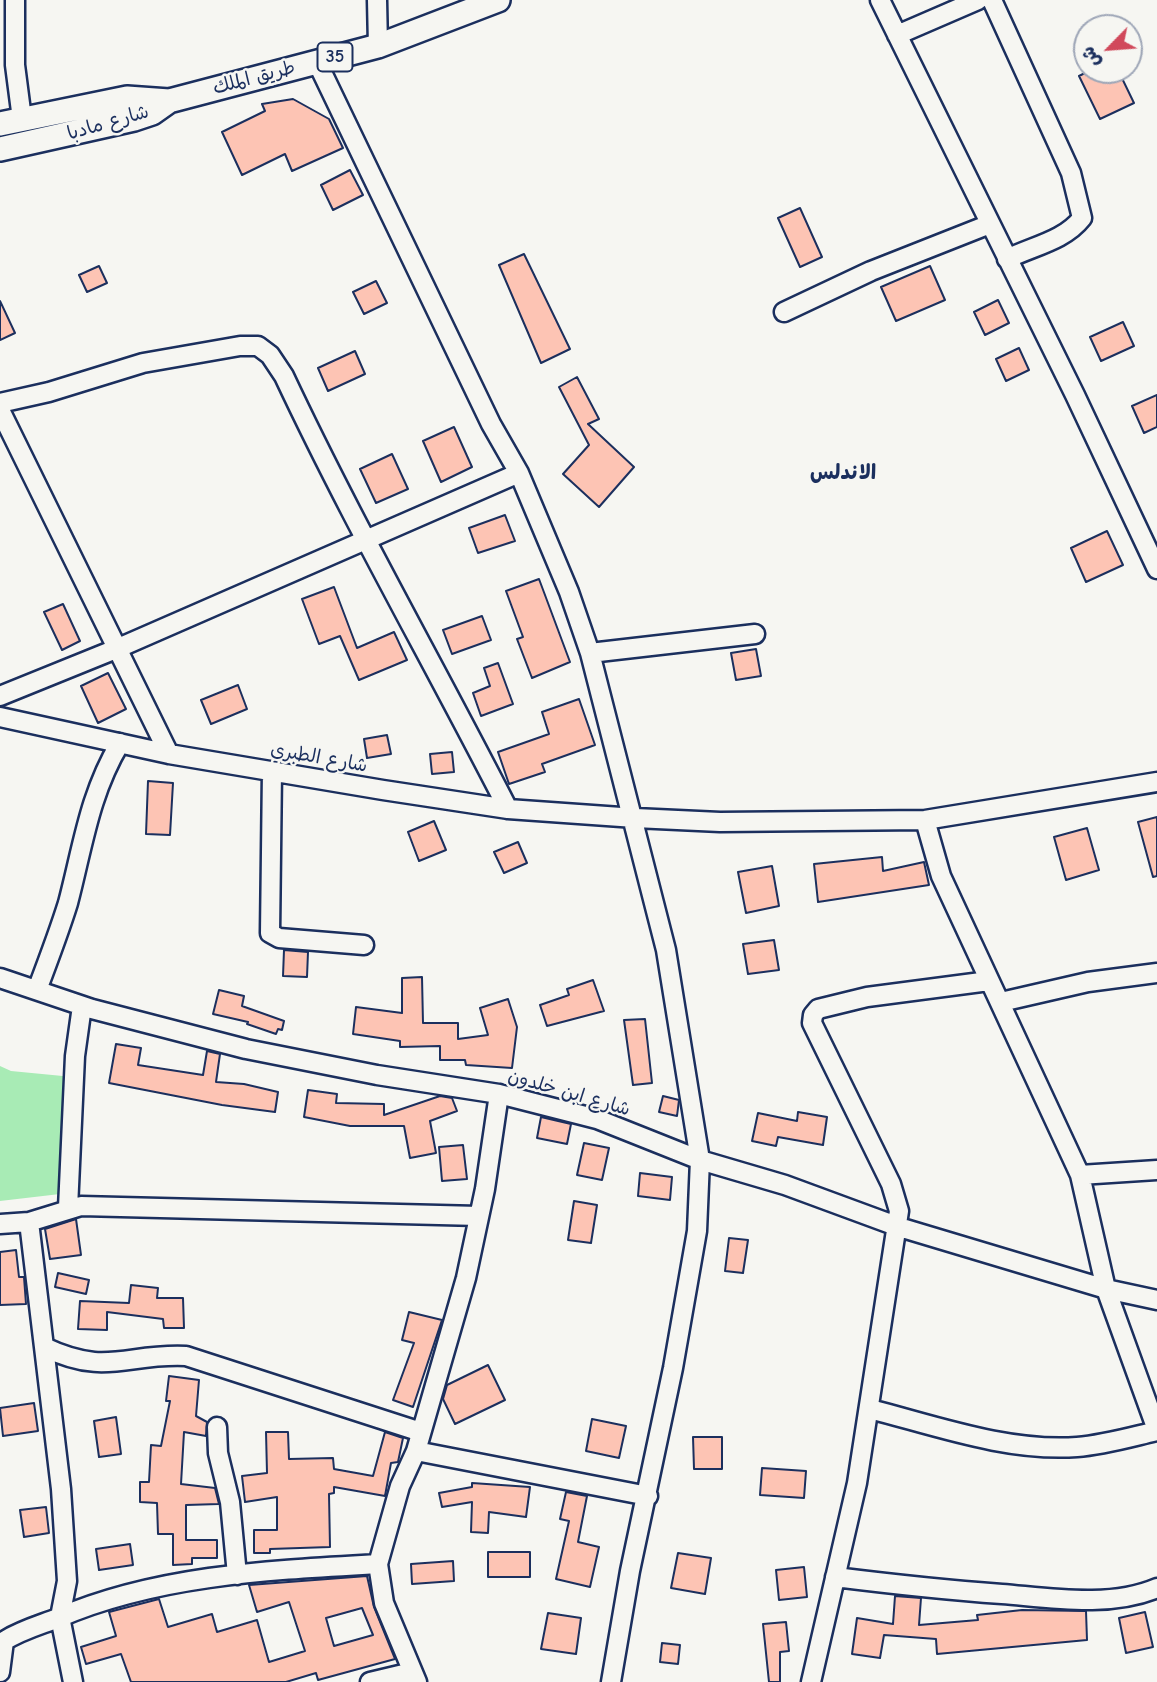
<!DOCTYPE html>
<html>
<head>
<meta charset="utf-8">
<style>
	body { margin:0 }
	#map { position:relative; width:1157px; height:1682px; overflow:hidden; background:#f6f6f2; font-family:"Comic Neue","Playpen Sans Arabic",sans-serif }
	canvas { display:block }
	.north { position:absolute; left:1073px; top:14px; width:70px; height:70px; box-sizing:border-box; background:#f6f6f2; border:2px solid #9ea6b7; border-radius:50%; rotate:245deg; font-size:19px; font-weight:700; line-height:28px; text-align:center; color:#1b2f5e }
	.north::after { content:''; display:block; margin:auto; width:24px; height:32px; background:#d1495b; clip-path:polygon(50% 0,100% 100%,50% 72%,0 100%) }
</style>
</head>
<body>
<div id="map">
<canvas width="1157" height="1682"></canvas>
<div class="north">ش</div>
</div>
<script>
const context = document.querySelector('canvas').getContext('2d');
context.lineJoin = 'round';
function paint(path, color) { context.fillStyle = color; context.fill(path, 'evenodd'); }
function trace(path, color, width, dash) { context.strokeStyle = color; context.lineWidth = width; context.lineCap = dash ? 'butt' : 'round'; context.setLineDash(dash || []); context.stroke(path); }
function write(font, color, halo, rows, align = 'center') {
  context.font = font + ' "Comic Neue","Playpen Sans Arabic",sans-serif'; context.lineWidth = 5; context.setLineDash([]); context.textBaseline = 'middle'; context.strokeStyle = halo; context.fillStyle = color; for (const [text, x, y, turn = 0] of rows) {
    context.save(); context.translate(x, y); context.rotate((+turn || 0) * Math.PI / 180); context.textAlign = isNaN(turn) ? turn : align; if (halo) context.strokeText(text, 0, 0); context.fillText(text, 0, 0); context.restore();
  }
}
const green = new Path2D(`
	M0 1066 11 1071 73 1077 60 1194 0 1201Z`);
const building = new Path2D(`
	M1091 70H1118L1134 103 1100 119 1079 76Z
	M293 99 329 119 343 148 292 171 285 154 242 175 222 132 265 111 262 104Z
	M350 170 363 195 333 210 321 185Z
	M800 208 822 257 800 267 778 218Z
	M524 254 570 349 541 363 499 265Z
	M99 266 107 283 87 292 79 275Z
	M930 266 945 300 896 321 881 287Z
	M376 281 387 303 364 314 353 292Z
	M998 300 1009 323 985 335 974 312Z
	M0 301 15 333 0 340Z
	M1123 322 1134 346 1101 361 1090 337Z
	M1019 348 1029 370 1006 381 996 359Z
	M355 351 365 374 328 391 318 368Z
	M577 377 599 419 588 424 634 467 599 507 563 474 589 445 559 387Z
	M1157 395V427L1144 433 1132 406Z
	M454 427 472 467 441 482 423 441Z
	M392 454 408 489 376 503 360 469Z
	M505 515 515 541 478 553 469 528Z
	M1107 531 1123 565 1086 582 1071 548Z
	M539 579 570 662 532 678 517 639 523 637 506 591Z
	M334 587 357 648 394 632 407 660 359 680 340 636 319 644 302 599Z
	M63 604 80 641 62 650 44 612Z
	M482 616 491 640 452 654 443 630Z
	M756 649 761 676 736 680 731 653Z
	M498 663 513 704 481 716 473 693 490 686 484 668Z
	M108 673 126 709 98 723 81 686Z
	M238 685 247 709 211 724 201 700Z
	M579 699 595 745 542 764 545 772 509 784 498 752 549 734 542 712Z
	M387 735 391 754 367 758 364 739Z
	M452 752 454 772 432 774 430 754Z
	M148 781 173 783 170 835 146 834Z
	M1157 817V876L1153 877 1138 822Z
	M434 821 446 850 419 861 408 832Z
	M1087 828 1099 870 1066 880 1054 837Z
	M518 842 527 863 504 873 494 852Z
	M882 857 883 871 924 862 929 885 818 902 814 864Z
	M772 866 779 906 746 913 738 872Z
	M774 940 779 970 748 974 743 944Z
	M284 950 308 952 307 977 283 976Z
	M422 977 423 1023H458V1039L488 1035 480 1008 508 999 517 1027 512 1068 466 1065 465 1060H440V1046L400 1047V1041L353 1034 356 1007 402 1013V978Z
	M593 980 604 1011 547 1026 540 1005 569 995 567 989Z
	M219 990 244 996 242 1006 284 1021 282 1030 278 1029 276 1034 247 1024 248 1022 213 1014Z
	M645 1019 652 1083 633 1085 624 1020Z
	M116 1044 141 1048 138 1065 203 1075 207 1051 220 1054 216 1082 244 1084 278 1092 275 1112 222 1105 109 1083Z
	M308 1090 337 1094 336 1103 384 1104V1115L440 1096 452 1098 457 1111 430 1121 436 1153 410 1158 404 1126H350L304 1117Z
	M663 1096 679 1100 677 1116 659 1112Z
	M798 1112 827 1117 823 1145 778 1137 776 1146 752 1141 758 1113 797 1121Z
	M541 1117 571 1124 567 1144 537 1138Z
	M584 1143 609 1148 602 1180 577 1175Z
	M463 1145 467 1179 442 1181 439 1147Z
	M640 1173 672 1177 670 1200 638 1196Z
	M574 1201 597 1205 591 1243 568 1240Z
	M76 1219 81 1255 50 1259 45 1229Z
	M729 1238 748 1240 743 1273 725 1271Z
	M16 1250 19 1277H24L26 1304 0 1305V1252Z
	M58 1273 89 1280 86 1294 55 1287Z
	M131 1285 158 1288 157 1298H183L184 1328H164L163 1319 107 1312V1330L78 1329 80 1301 129 1303Z
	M409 1312 442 1320 413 1407 393 1400 414 1343 402 1340Z
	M488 1365 505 1400 455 1424 443 1399 447 1385Z
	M169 1376 199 1380 196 1416 207 1422 206 1436 184 1432 181 1484 215 1488 219 1504 186 1505V1540H217V1558H192V1564L173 1565V1534H158L157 1503 140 1502V1482H149L151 1445 161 1446 170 1401H166Z
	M34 1403 38 1431 3 1436 0 1408Z
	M116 1417 121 1454 99 1457 94 1421Z
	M592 1419 626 1426 619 1458 586 1451Z
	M266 1432H288L289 1459 333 1458 334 1469 373 1476 385 1432 403 1438 398 1462 391 1463 385 1496 334 1487V1493L329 1494 330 1547 270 1549V1553H254V1530H277V1497L245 1502 242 1476 267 1473Z
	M693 1437H722V1469H694Z
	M762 1468 806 1471 804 1498 760 1495Z
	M472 1483 530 1487 526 1517 489 1512 488 1533 471 1532 472 1502 442 1507 439 1493 472 1487Z
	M566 1492 587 1496 578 1542 599 1547 590 1587 556 1579 569 1521 560 1519Z
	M46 1507 49 1533 24 1537 20 1510Z
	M130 1544 133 1565 99 1570 96 1549Z
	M488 1552H530V1577H488Z
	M678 1553 711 1558 705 1594 671 1588Z
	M453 1561 454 1581 412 1584 411 1564Z
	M804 1567 807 1597 779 1600 776 1570Z
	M367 1576 374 1607 395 1659 318 1680 316 1673 286 1682H131L121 1654 86 1664 81 1647 116 1636 109 1612 159 1599 168 1627 212 1614 217 1632 257 1620 269 1662 305 1651 289 1602 257 1612 249 1585ZM362 1608 373 1635 334 1646 326 1618Z
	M895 1596 921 1598 919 1625 978 1620 977 1615 1022 1610 1086 1611 1087 1640 937 1654 936 1639 884 1635 880 1658 852 1654 857 1618 893 1624Z
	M1145 1612 1153 1647 1126 1653 1119 1618Z
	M548 1613 581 1618 576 1654 541 1649Z
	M786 1622 789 1651 780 1652V1682H769L763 1624Z
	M662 1643 680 1645 678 1664 660 1662Z`);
const minor = new Path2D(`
	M15 0V65L22 119
	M377 0 378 46
	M880 0 1075 395 1157 569
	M992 0 1071 173 1082 218C1064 241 1033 246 1007 259
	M897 35 978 0
	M317 62 491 424 519 473 569 592 590 653 666 950 700 1160 697 1231 673 1368 630 1571 611 1682
	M784 312 871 271 990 224
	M0 403 49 392 143 363 240 346H258L270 355 284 376C353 523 434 664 508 809
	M0 410 169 754
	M590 653 755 634
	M0 696 116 649 519 473
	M0 717 169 754 383 790 508 809 635 818 720 822 925 820 1157 782
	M272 771 270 933 279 938 364 945
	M925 820 941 876 1080 1175 1106 1289 1157 1430
	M0 978 92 1009 246 1049 377 1075 499 1094 597 1119 700 1160 785 1185 899 1227 1106 1289 1157 1300
	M37 990C48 961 59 932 68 903 83 846 89 795 120 743
	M1001 1002 1088 982 1157 973
	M1080 1175 1157 1170
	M68 1208 75 1056 82 1006
	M29 1222 81 1206 479 1216
	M0 1224 29 1222 61 1489 67 1581 60 1617 73 1682
	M44 1347C107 1377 126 1353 186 1356L421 1432
	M870 1409C936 1426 1008 1452 1077 1447 1104 1445 1131 1437 1157 1431
	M217 1427 218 1453 230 1502 237 1575
	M416 1451 648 1496
	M835 1577C891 1584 946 1590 1002 1594 1051 1598 1110 1608 1157 1588
	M0 1672 4 1641C21 1630 40 1625 58 1618 157 1575 272 1570 378 1564
	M370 1682 412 1672
	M417 1682 384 1603 378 1564 400 1486 416 1451 466 1278 485 1189 499 1094
	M811 1682 857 1483 899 1211 891 1184 812 1023 813 1015 818 1009 867 997 989 981`);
const major = new Path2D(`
	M0 124 127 98 169 101
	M0 149 134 119 152 113 169 101 378 46 498 0`);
const shields = [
	[335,57,35]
];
const shieldNames = [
	["35",335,57]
];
const streetNames = [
	["طريق الملك",254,78,-15],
	["شارع مادبا",108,123,-16],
	["شارع الطبري",319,758,10],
	["شارع ابن خلدون",569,1093,16]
];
const neighbourhoodNames = [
	["الاندلس",843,473]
];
paint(green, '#a8ebb5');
paint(building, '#fdc4b4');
trace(building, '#1b2f5e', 2);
trace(minor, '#1b2f5e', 23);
trace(major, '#1b2f5e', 28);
trace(minor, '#f6f6f2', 18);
trace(major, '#f6f6f2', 23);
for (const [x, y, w] of shields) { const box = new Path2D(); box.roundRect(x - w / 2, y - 14.5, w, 29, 5); context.fillStyle = '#f6f6f2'; context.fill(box); trace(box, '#1b2f5e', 2); }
write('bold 18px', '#1b2f5e', null, shieldNames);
write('19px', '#1b2f5e', '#f6f6f2', streetNames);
write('bold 21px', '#1b2f5e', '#f6f6f2', neighbourhoodNames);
</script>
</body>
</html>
